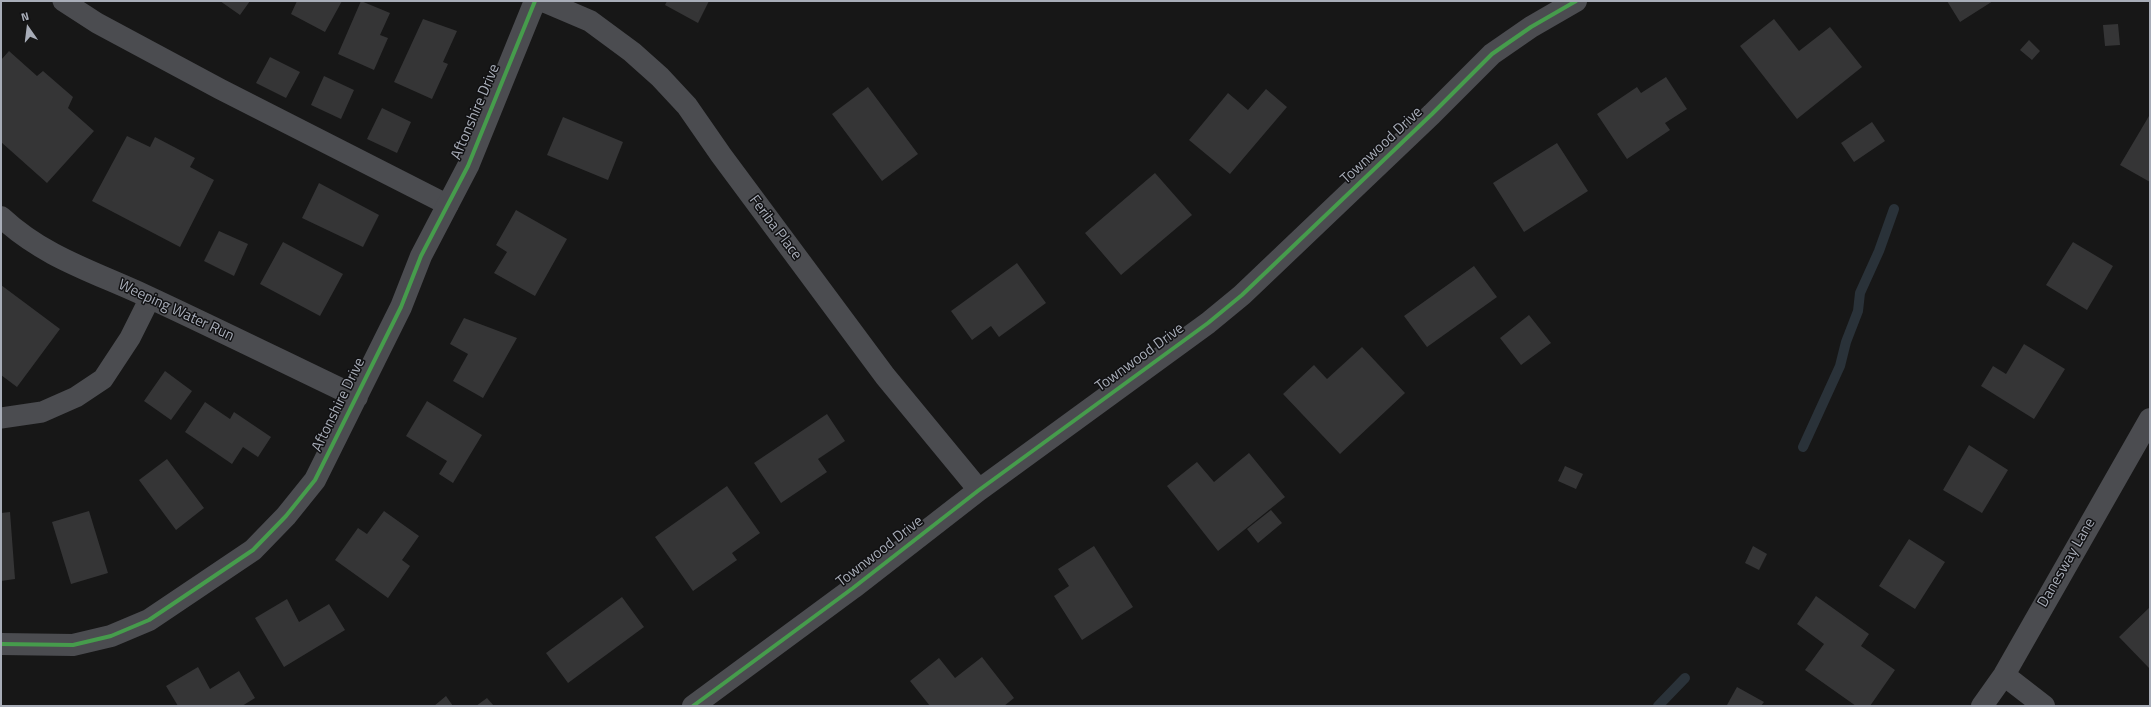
<!DOCTYPE html>
<html>
<head>
<meta charset="utf-8">
<style>
	body { margin:0 }
	#map { position:relative; width:2151px; height:707px; overflow:hidden; background:#171717; font-family:"Titillium Web",sans-serif }
	canvas { display:block }
	.frame { position:absolute; inset:0; border:2px solid #a8adb8; pointer-events:none }
	.north { position:absolute; left:8px; top:8px; width:40px; height:40px; -webkit-text-stroke:3px #111113; paint-order:stroke; rotate:346deg; font-size:11px; font-weight:700; line-height:16px; text-align:center; color:#a8adb8 }
	.north::after { content:''; display:block; margin:auto; width:14px; height:18px; background:#a8adb8; clip-path:polygon(50% 0,100% 100%,50% 72%,0 100%) }
</style>
</head>
<body>
<div id="map">
<canvas width="2151" height="707"></canvas>
<div class="frame"></div>
<div class="north">N</div>
</div>
<script>
const context = document.querySelector('canvas').getContext('2d');
context.lineJoin = 'round';
function trace(path, color, width, dash) { context.strokeStyle = color; context.lineWidth = width; context.lineCap = dash ? 'butt' : 'round'; context.setLineDash(dash || []); context.stroke(path); }
function paint(path, color) { context.fillStyle = color; context.fill(path, 'evenodd'); }
function write(font, color, halo, rows, align = 'center') {
  context.font = font + ' "Titillium Web",sans-serif'; context.lineWidth = 3; context.setLineDash([]); context.textBaseline = 'middle'; context.strokeStyle = halo; context.fillStyle = color; for (const [text, x, y, turn = 0] of rows) {
    context.save(); context.translate(x, y); context.rotate((+turn || 0) * Math.PI / 180); context.textAlign = isNaN(turn) ? turn : align; if (halo) context.strokeText(text, 0, 0); context.fillText(text, 0, 0); context.restore();
  }
}
const stream = new Path2D(`
	M1803 447 1840 366 1846 342 1858 311 1860 293 1879 251 1894 209
	M1658 706 1685 678`);
const building = new Path2D(`
	M220 1H250L240 15Z
	M297 1H342L325 32 291 14Z
	M361 1 390 13 380 35 388 38 374 70 338 54Z
	M667 1H709L698 23 665 5Z
	M1947 1H1993L1960 22Z
	M423 19 457 31 443 62 448 64 432 99 394 82Z
	M1774 19 1799 51 1830 27 1862 67 1797 119 1740 46Z
	M2118 24 2120 45 2105 46 2103 25Z
	M2029 40 2040 51 2032 60 2020 50Z
	M9 51 37 76 43 71 73 97 68 108 94 131 47 183 1 142V60Z
	M270 57 300 72 286 98 256 83Z
	M324 76 354 90 341 119 311 105Z
	M1666 77 1687 109 1665 123 1670 130 1627 159 1597 114 1637 87 1641 93Z
	M868 87 918 154 882 181 832 114Z
	M1266 89 1287 107 1230 174 1189 140 1228 93 1248 110Z
	M382 108 411 122 397 153 367 139Z
	M2149 116H2150V182L2120 165Z
	M563 117 623 142 608 180 547 155Z
	M1872 122 1885 141 1854 162 1841 143Z
	M127 136 150 147 155 137 195 158 190 167 214 180 180 247 92 201Z
	M1557 143 1588 191 1524 232 1493 183Z
	M1155 173 1192 215 1121 275 1085 233Z
	M319 183 379 215 363 247 302 218Z
	M516 210 567 239 535 296 494 273 507 252 496 245Z
	M219 231 248 244 234 276 204 261Z
	M283 242 343 274 320 316 260 284Z
	M2073 242 2113 266 2087 310 2046 285Z
	M1017 263 1046 303 999 337 991 326 972 340 951 311Z
	M1474 266 1497 297 1427 347 1404 316Z
	M1 285 60 329 17 387 1 375Z
	M1529 315 1551 343 1521 365 1500 338Z
	M464 318 517 338 483 398 453 381 468 354 450 344Z
	M2024 344 2065 369 2034 419 1981 386 1993 366 2006 374Z
	M1362 347 1405 393 1340 454 1283 394 1314 365 1327 379Z
	M165 371 192 391 171 420 144 401Z
	M427 401 482 435 453 483 439 474 447 461 406 436Z
	M205 402 230 419 234 412 271 437 258 457 243 447 232 464 185 432Z
	M827 414 845 441 818 459 827 472 781 503 754 463Z
	M1969 445 2008 470 1982 513 1943 490Z
	M1249 453 1285 497 1218 551 1167 486 1197 462 1214 482Z
	M167 459 204 508 176 530 139 480Z
	M1565 466 1583 474 1576 489 1558 481Z
	M727 486 760 533 732 553 737 560 693 591 655 537Z
	M1271 510 1282 523 1258 543 1247 529Z
	M89 511 108 573 71 584 52 522Z
	M384 511 419 536 402 560 410 566 388 598 335 560 358 528 367 534Z
	M10 512 15 579 1 581V513Z
	M1909 539 1945 562 1915 609 1879 586Z
	M1094 546 1133 607 1082 640 1054 596 1069 586 1058 569Z
	M1753 546 1767 554 1759 570 1745 563Z
	M1816 596 1869 634 1861 646 1895 670 1870 706H1856L1805 670 1824 644 1797 624Z
	M622 597 644 627 568 683 546 653Z
	M287 599 299 622 329 604 345 630 284 667 255 618Z
	M2150 607V669L2119 637Z
	M982 657 1014 698 1004 706H930L910 681 939 658 955 678Z
	M198 667 210 689 239 671 255 698 242 706H178L166 686Z
	M1737 687 1764 702 1761 706 1727 705Z
	M446 696 453 706H434Z
	M487 698 494 706H476Z`);
const service = new Path2D(`
	M63 1 97 23 220 89 448 205
	M1 418 42 412 76 397 103 379 130 338 150 298`);
const minor = new Path2D(`
	M543 1 590 21 632 52 660 77 687 106 721 155 885 376 979 490
	M1 217C44 257 92 271 144 295 215 328 286 363 357 397
	M1 644 73 645 111 636 149 620 253 550 286 516 315 480 401 307 421 256 468 166 535 1
	M2004 675 2044 706
	M693 706 853 588 979 490 1208 323 1242 295 1432 114 1492 54 1531 27 1576 1
	M1982 706 2004 675 2150 419`);
const cycleway = new Path2D(`
	M1 644 73 645 111 636 149 620 253 550 286 516 315 480 401 307 421 256 468 166 535 1
	M693 706 853 588 979 490 1208 323 1242 295 1432 114 1492 54 1531 27 1576 1`);
const streetNames = [
	["Aftonshire Drive",476,112,-67],
	["Townwood Drive",1382,146,-43],
	["Feriba Place",775,228,53],
	["Weeping Water Run",176,311,25],
	["Townwood Drive",1140,358,-36],
	["Aftonshire Drive",339,405,-64],
	["Townwood Drive",880,552,-38],
	["Danesway Lane",2067,563,-60]
];
trace(stream, '#2a3239', 10);
paint(building, '#353536');
trace(service, '#4b4c50', 21);
trace(minor, '#4b4c50', 22);
trace(cycleway, '#469c4c', 4);
write('15px', '#a8adb8', '#111113', streetNames);
</script>
</body>
</html>
